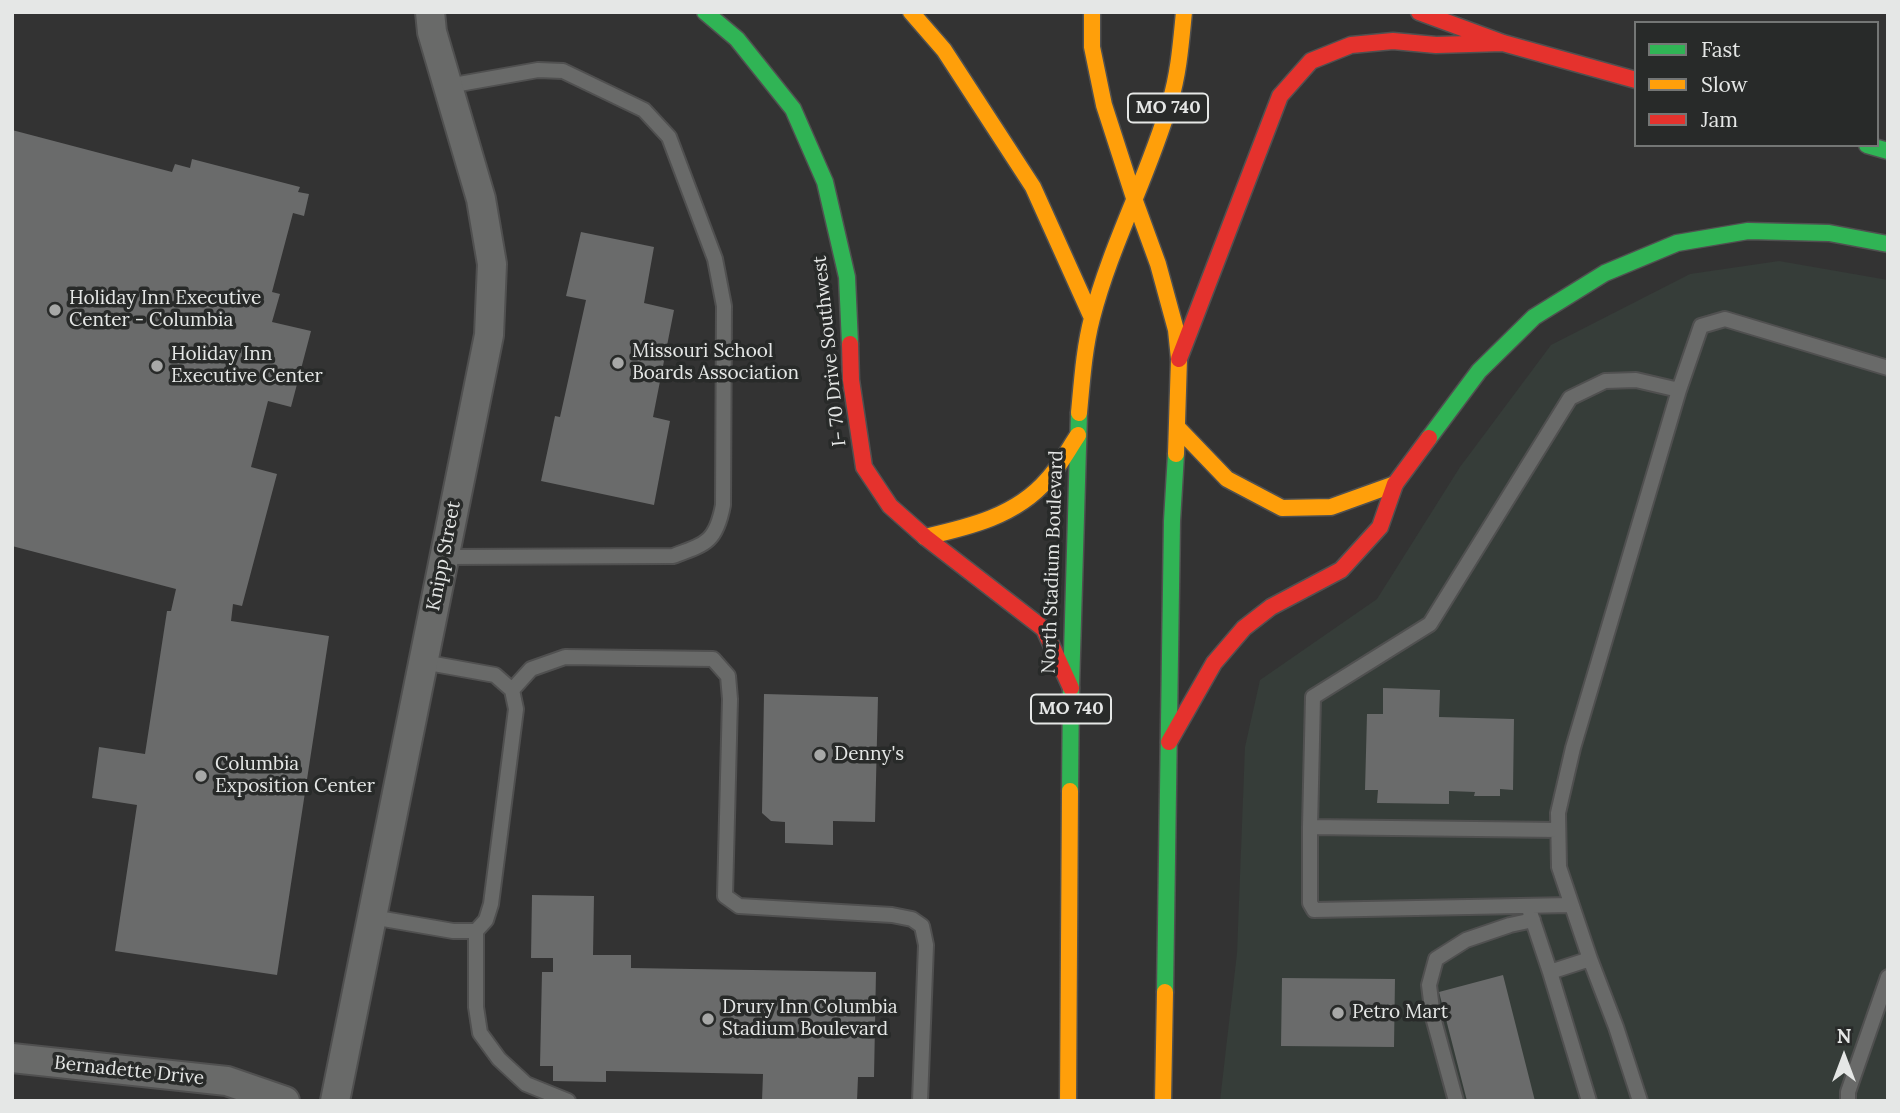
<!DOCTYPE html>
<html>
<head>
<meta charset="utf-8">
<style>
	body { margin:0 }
	#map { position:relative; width:1900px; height:1113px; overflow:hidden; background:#333; font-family:Lora,serif }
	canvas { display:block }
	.frame { position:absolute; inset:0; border:14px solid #e5e7e6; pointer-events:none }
	.legend { position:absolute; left:1634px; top:21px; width:245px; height:126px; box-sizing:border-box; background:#282a29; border:2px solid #747675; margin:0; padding:9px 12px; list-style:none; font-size:21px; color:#e5e7e6 }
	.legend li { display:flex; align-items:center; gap:14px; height:35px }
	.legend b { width:35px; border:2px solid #747675 }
	.north { position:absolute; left:1809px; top:1022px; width:70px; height:70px; -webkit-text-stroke:5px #282a29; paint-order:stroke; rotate:0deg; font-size:19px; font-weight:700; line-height:28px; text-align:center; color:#e5e7e6 }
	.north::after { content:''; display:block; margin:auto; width:24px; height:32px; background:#e5e7e6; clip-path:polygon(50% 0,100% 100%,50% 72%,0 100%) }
</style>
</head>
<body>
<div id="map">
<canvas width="1900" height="1113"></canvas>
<div class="frame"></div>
<ul class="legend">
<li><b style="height:9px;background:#30b455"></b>Fast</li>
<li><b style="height:9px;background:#ff9f0a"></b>Slow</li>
<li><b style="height:9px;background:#e5322d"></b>Jam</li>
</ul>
<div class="north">N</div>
</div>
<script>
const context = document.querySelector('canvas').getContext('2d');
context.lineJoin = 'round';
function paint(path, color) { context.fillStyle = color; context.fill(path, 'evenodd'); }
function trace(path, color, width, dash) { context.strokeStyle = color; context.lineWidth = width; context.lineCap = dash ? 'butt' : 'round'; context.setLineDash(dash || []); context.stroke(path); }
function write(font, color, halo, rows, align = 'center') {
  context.font = font + ' Lora,serif'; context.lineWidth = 7; context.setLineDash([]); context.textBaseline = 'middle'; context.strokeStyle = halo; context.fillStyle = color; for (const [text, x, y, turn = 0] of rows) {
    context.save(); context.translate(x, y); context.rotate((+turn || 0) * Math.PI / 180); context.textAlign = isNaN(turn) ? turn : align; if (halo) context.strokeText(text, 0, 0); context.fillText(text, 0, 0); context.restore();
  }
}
const built = new Path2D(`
	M1779 261 1888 280V1101H1220L1237 953 1245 747 1260 680 1377 599 1460 467 1551 345 1690 274Z`);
const building = new Path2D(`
	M12 130 172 172 175 164 190 168 192 159 300 187 298 192 309 194 304 216 293 213 272 292 280 294 272 322 311 331 291 407 268 401 251 467 277 474 242 606 233 604 231 621 329 636 277 975 115 951 137 805 92 798 99 747 145 754 167 611H171L176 589 12 546Z
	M581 232 654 247 644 303 674 310 653 417 670 421 654 505 541 481 555 416 560 417 586 300 566 296Z
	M1383 688 1440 690 1439 717 1514 719 1513 790 1500 789V796H1474L1475 792 1449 791V804L1377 803 1378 790H1365L1367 714H1383Z
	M764 694 878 697 875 822 833 821V845L785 843V822L771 821 762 813Z
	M532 895 594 896 593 955H631V968L876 972 874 1077H858L857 1101H762L763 1074 606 1071V1082L553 1081V1066H540L542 972H553V958H531Z
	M1503 975 1535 1101H1467L1439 992Z
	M1282 978 1395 979 1394 1047 1281 1046Z`);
const lane = new Path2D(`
	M444 557 673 556C706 544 716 542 723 505L724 306 715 259 669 137 644 110 563 71 538 70 448 86
	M512 690 531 669 565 657 713 659 728 676 730 699 725 896 739 906 892 915 912 919 922 926 926 945 920 1101
	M1310 827 1558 830
	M1571 905 1314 910 1310 903V827L1313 697 1430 624 1570 398 1605 381 1636 380 1679 390
	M1530 912 1550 972 1589 1101
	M372 917 453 931H476L486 920 491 904 516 709 512 690 495 675 423 662
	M476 931V1007L480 1033 499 1059 526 1084 568 1101
	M1550 972 1590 959
	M1456 1101 1433 1017 1429 985 1436 959 1466 940 1510 925 1533 920
	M1640 1101 1616 1027 1590 959 1559 867 1558 813 1573 748 1679 390 1701 326 1725 319 1888 368
	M1848 1101V1092L1888 977`);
const street = new Path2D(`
	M12 1058 227 1081 285 1101
	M335 1101 489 335 492 264 481 199 432 32 430 12`);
const fast = new Path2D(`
	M705 12 737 39 793 109 825 182 847 277 850 344
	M1867 145 1888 151
	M1429 438 1479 371 1534 317 1605 273 1677 243 1748 231 1829 233 1888 244
	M1070 791 1071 688 1079 413
	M1165 992 1172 521 1176 454`);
const slow = new Path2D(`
	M911 12 944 50 1033 187 1092 318
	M1092 12V47L1104 105 1135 201 1158 264 1176 330 1179 359 1176 454
	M1079 413C1082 381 1084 349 1092 318 1111 244 1149 175 1170 102 1179 72 1181 42 1184 12
	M1178 428 1227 479 1282 508 1331 507 1395 484
	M925 537C969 527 1016 516 1047 480 1059 467 1068 450 1078 435
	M1068 1101 1070 791
	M1163 1101 1165 992`);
const jam = new Path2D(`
	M1419 12 1503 43 1636 80
	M850 344 851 380 864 467 890 506 925 537 1044 629 1071 688
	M1179 359 1280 96 1311 61 1351 45 1393 41 1436 45 1503 43
	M1169 742 1214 663 1244 628 1271 607 1341 570 1380 527 1395 484 1429 438`);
const markers = [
	[55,310,7,"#a7a8a7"],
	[618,363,7,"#a7a8a7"],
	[157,366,7,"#a7a8a7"],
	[820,755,7,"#a7a8a7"],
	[201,776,7,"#a7a8a7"],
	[1338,1013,7,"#a7a8a7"],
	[708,1019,7,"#a7a8a7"]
];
const shields = [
	[1168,108,80],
	[1071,709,80]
];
const shieldNames = [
	["MO 740",1168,108],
	["MO 740",1071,709]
];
const poiNames = [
	["Holiday Inn Executive",69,299],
	["Center - Columbia",69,321],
	["Missouri School",632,352],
	["Boards Association",632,374],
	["Holiday Inn",171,355],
	["Executive Center",171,377],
	["Denny's",834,755],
	["Columbia",215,765],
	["Exposition Center",215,787],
	["Drury Inn Columbia",722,1008],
	["Stadium Boulevard",722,1030],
	["Petro Mart",1352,1013]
];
const streetNames = [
	["I- 70 Drive Southwest",830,351,-96],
	["Knipp Street",444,556,-79],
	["North Stadium Boulevard",1053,562,-88],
	["Bernadette Drive",129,1071,6]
];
paint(built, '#363d39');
paint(building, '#6a6b6b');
trace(lane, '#505050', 18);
trace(street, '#505050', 32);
trace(fast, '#505050', 19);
trace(slow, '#505050', 19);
trace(jam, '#505050', 19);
trace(lane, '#696a69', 14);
trace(street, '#696a69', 28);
trace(fast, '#30b455', 16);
trace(slow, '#ff9f0a', 16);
trace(jam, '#e5322d', 16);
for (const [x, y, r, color] of markers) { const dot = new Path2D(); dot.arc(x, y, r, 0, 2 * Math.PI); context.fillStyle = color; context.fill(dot); trace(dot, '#282a29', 2.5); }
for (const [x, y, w] of shields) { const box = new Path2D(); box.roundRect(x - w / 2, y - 14.5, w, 29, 5); context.fillStyle = '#282a29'; context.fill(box); trace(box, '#e5e7e6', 2); }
write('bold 18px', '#e5e7e6', null, shieldNames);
write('19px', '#e5e7e6', '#282a29', poiNames, 'left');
write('19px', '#e5e7e6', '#282a29', streetNames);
</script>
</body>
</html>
